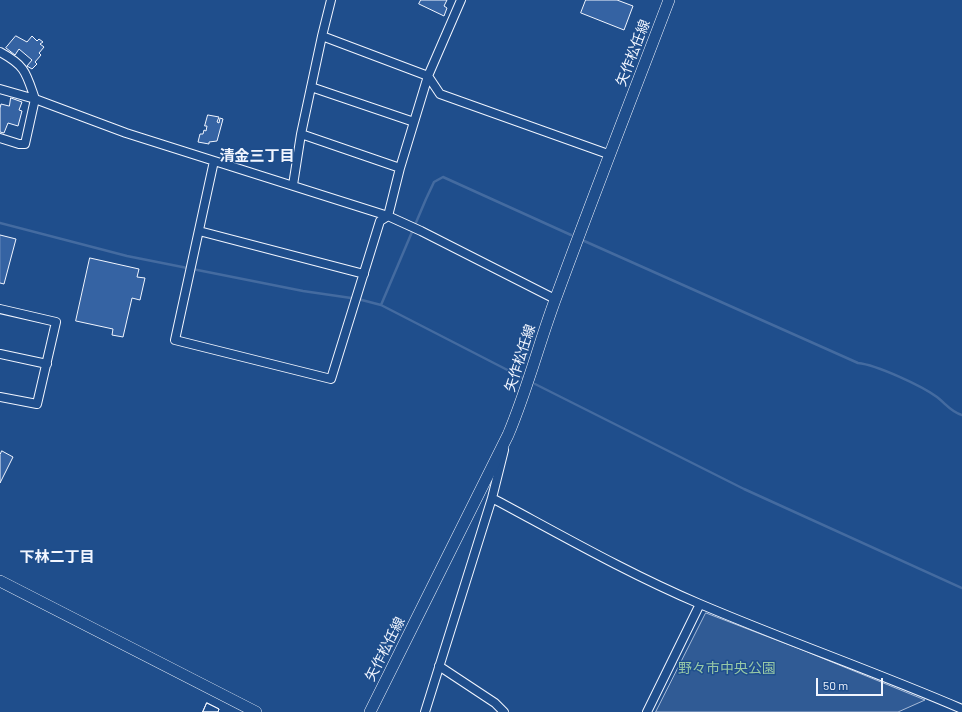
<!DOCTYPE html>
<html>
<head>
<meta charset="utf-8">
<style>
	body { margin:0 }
	#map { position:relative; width:962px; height:712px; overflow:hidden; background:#1f4e8c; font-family:Barlow,sans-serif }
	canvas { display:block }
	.scale { position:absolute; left:816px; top:678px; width:67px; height:18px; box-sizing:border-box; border:2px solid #f2f6ff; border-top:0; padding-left:5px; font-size:12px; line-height:14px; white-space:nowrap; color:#f2f6ff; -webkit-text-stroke:3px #1f4e8c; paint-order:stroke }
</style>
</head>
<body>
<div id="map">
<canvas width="962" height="712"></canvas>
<div class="scale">50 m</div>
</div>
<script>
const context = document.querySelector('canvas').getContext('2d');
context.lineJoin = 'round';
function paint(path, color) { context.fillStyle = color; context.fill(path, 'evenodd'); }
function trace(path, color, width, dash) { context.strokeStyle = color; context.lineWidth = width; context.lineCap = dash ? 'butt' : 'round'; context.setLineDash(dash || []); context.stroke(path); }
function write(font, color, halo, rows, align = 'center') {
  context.font = font + ' Barlow,"Noto Sans JP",sans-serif'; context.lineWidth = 3; context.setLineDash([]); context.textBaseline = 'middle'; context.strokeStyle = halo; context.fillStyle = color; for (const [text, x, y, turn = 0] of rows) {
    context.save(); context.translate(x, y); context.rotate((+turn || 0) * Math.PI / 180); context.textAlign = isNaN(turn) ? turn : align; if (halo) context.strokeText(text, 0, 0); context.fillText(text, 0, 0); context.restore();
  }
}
const built = new Path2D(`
	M706 613 805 651 925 700 898 712H656Z`);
const stream = new Path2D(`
	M0 223 127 256 303 291 358 299 381 305 523 378
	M582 240 858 363C877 365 922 386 937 397 946 404 951 412 962 415
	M381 305 426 199 434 182 443 177 571 235
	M535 384 744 489 962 588`);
const building = new Path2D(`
	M421 0H447L444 6 447 8 444 16 419 4Z
	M586 0H617L633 6 624 30 581 13Z
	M16 36 27 42 32 36 37 41 39 39 43 42 40 44 44 47 39 53 41 55 35 62 37 64 32 69 27 66 32 60 19 49 15 55 6 48Z
	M11 98 22 102 19 110 22 111 18 126 8 123 4 133 0 132V108L1 104 9 106Z
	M208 115 219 117 217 122 219 123 220 118 223 119 217 141 209 142V144L198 142 200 134H203L204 130 206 131 207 126H205Z
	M0 235 16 239 4 284 0 283Z
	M90 258 139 269 137 277 145 278 140 300 132 298 123 337 112 335 113 329 76 321Z
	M2 451 13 457 0 483V455Z
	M207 703 219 709 218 712H203Z
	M207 703 219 709 218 712H203Z`);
const street = new Path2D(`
	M322 36 331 0
	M0 52C26 66 26 73 35 99L126 133 388 216 421 231 555 299
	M311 87 414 122
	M0 89 35 99 25 144H19L0 138
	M214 161 175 340 331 379 380 221 388 216 400 168 301 134
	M400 168 428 76 461 0
	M293 185 301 134 322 36 428 76 440 94 608 154
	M199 231 364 274
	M0 309 56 322 37 404 0 397
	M0 354 47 364
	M504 450 492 498C561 535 629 574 700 604 787 641 876 672 962 709
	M439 666 495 703 504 712
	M425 712 492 498
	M647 712 700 604`);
const secondary = new Path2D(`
	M0 581 256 712
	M370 712 508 435C528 388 540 339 558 292 594 194 632 97 669 0`);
const streetNames = [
	["矢作松任線",633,53,-69],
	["矢作松任線",520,358,-72],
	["矢作松任線",385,649,-63]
];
const parkNames = [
	["野々市中央公園",727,668]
];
const neighbourhoodNames = [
	["清金三丁目",257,156],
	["下林二丁目",57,557]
];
paint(built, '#305b95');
trace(built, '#a8bbd7', 1);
trace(stream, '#446ba0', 2.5);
paint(building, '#3563a3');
trace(building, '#f2f6ff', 1);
trace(street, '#f2f6ff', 10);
trace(secondary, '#f2f6ff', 12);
trace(street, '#1f4e8c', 8);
trace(secondary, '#1f4e8c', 11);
write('14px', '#f2f6ff', '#1f4e8c', streetNames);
write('14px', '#97c8a6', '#1f4e8c', parkNames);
write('bold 15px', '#f2f6ff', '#1f4e8c', neighbourhoodNames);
</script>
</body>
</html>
